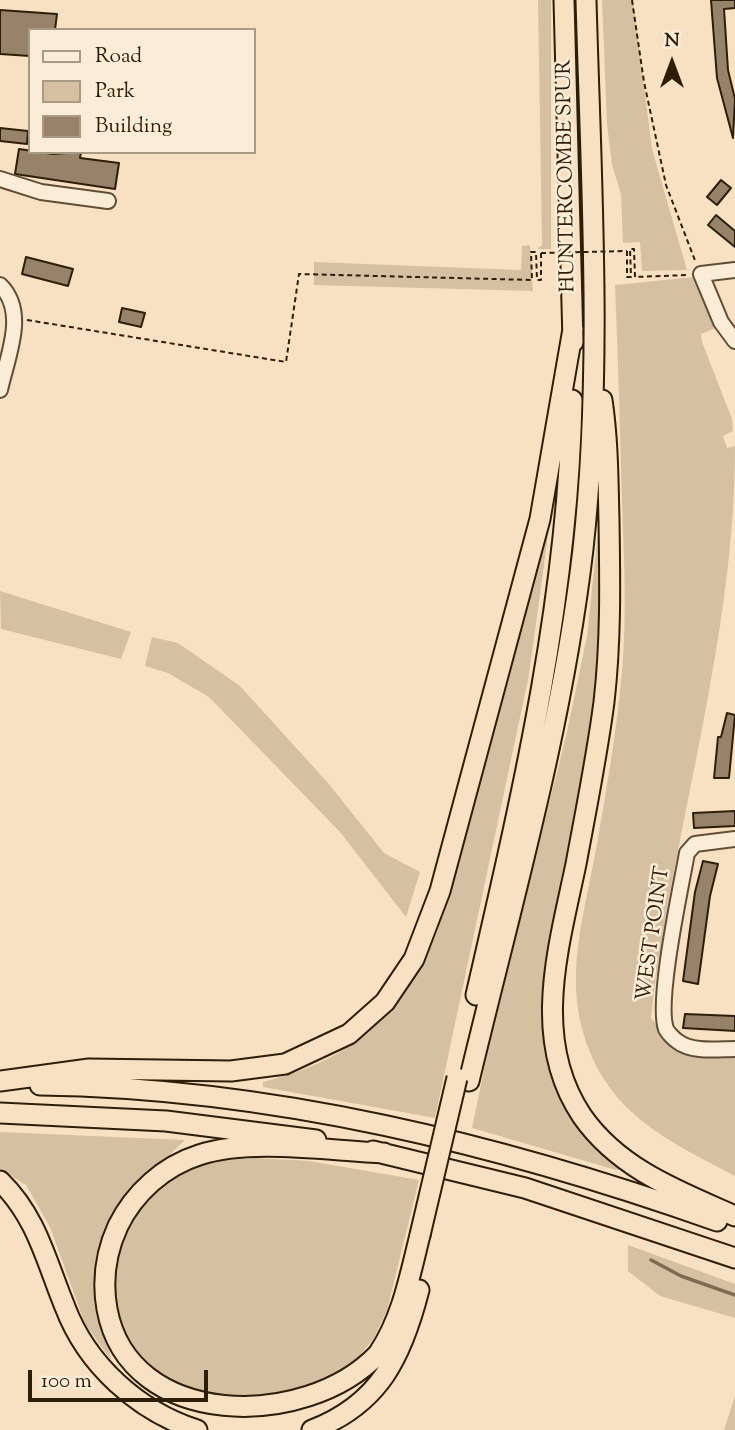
<!DOCTYPE html>
<html>
<head>
<meta charset="utf-8">
<style>
	body { margin:0 }
	#map { position:relative; width:735px; height:1430px; overflow:hidden; background:#f8e1c2; font-family:"Sorts Mill Goudy",serif }
	canvas { display:block }
	.legend { position:absolute; left:28px; top:28px; width:228px; height:126px; box-sizing:border-box; background:#faecd7; border:2px solid #a89a84; margin:0; padding:9px 12px; list-style:none; font-size:21px; color:#2d1e08 }
	.legend li { display:flex; align-items:center; gap:14px; height:35px }
	.legend b { width:35px; border:2px solid #a89a84 }
	.north { position:absolute; left:637px; top:28px; width:70px; height:70px; -webkit-text-stroke:5px #faecd7; paint-order:stroke; rotate:0deg; font-size:19px; font-weight:700; line-height:28px; text-align:center; color:#2d1e08 }
	.north::after { content:''; display:block; margin:auto; width:24px; height:32px; background:#2d1e08; clip-path:polygon(50% 0,100% 100%,50% 72%,0 100%) }
	.scale { position:absolute; left:28px; top:1370px; width:180px; height:32px; box-sizing:border-box; border:4px solid #2d1e08; border-top:0; padding-left:9px; font-size:21px; line-height:24px; white-space:nowrap; color:#2d1e08; -webkit-text-stroke:5px #faecd7; paint-order:stroke }
</style>
</head>
<body>
<div id="map">
<canvas width="735" height="1430"></canvas>
<ul class="legend">
<li><b style="height:9px;background:#faecd7"></b>Road</li>
<li><b style="height:19px;background:#d5c0a2"></b>Park</li>
<li><b style="height:19px;background:#978369"></b>Building</li>
</ul>
<div class="north">N</div>
<div class="scale">100 m</div>
</div>
<script>
const context = document.querySelector('canvas').getContext('2d');
context.lineJoin = 'round';
function paint(path, color) { context.fillStyle = color; context.fill(path, 'evenodd'); }
function trace(path, color, width, dash) { context.strokeStyle = color; context.lineWidth = width; context.lineCap = dash ? 'butt' : 'round'; context.setLineDash(dash || []); context.stroke(path); }
function write(font, color, halo, rows, align = 'center') {
  context.font = font + ' "Sorts Mill Goudy",serif'; context.lineWidth = 5; context.setLineDash([]); context.textBaseline = 'middle'; context.strokeStyle = halo; context.fillStyle = color; for (const [text, x, y, turn = 0] of rows) {
    context.save(); context.translate(x, y); context.rotate((+turn || 0) * Math.PI / 180); context.textAlign = isNaN(turn) ? turn : align; if (halo) context.strokeText(text, 0, 0); context.fillText(text, 0, 0); context.restore();
  }
}
const green = new Path2D(`
	M538 0H551V249H537L542 245Z
	M602 0H633L652 149 687 270 642 271 640 242 623 243 621 194 612 165 607 124Z
	M530 245 533 291 314 285V262L521 270 522 246Z
	M694 277 708 293 721 326 701 334 702 342 732 419 733 431 723 436 727 448 735 446C735 640 673 827 651 1018L677 1051 702 1056H735V1176C667 1140 606 1113 583 1032 565 971 586 906 597 844 607 787 617 729 622 671 627 615 624 558 622 502 620 429 618 357 615 285Z
	M554 491 529 675 435 1118 263 1087V1082C357 1058 397 1018 437 932Z
	M599 523V680L546 969 544 1024 599 1147 620 1169 616 1170 472 1128 490 1041 567 732 587 636Z
	M0 591 131 632 121 659 1 629Z
	M152 637 178 643 240 686 328 783 384 853 420 872 406 917 340 832 209 697 168 673 145 666Z
	M0 1132 185 1140C137 1186 96 1221 97 1292 97 1314 109 1338 111 1360L85 1324 50 1227 26 1185 0 1169Z
	M255 1158 309 1161 419 1180 387 1310 374 1338 346 1372 277 1405 165 1386 127 1340 121 1324 115 1301V1279L122 1240 146 1201 174 1178 209 1162Z
	M628 1245 735 1284V1318L660 1296 628 1271Z
	M735 1396V1430H724Z`);
const stream = new Path2D(`
	M651 1260 681 1276 735 1295`);
const building = new Path2D(`
	M711 0H735V8L724 9 728 70 735 99 733 138 717 78Z
	M0 10 57 14 55 30H30V56L0 54Z
	M0 128 28 131 27 144 0 141Z
	M19 149 53 154 81 152 80 158 119 163 115 189 15 174Z
	M721 180 731 188 717 205 707 197Z
	M716 215 735 231V247L708 225Z
	M26 257 73 269 68 286 22 274Z
	M122 308 145 313 141 327 119 322Z
	M727 713 735 715 729 778H714L718 737H721Z
	M735 811V826L694 828 693 813Z
	M703 861 718 864 710 896 698 984 683 981 695 892Z
	M685 1014 735 1016V1031L683 1028Z`);
const path = new Path2D(`
	M632 0 644 82 666 185 696 263
	M627 251V277H631L630 249H634L635 277 689 275
	M27 320 286 362 299 274 532 280 531 252H536L537 280H541V253`);
const minor = new Path2D(`
	M0 179 41 192 108 201
	M735 270 701 274 721 322 735 341
	M0 285C28 312 7 357 0 390
	M735 839 695 844 687 853C681 887 656 1001 666 1029 668 1033 674 1039 677 1041 692 1053 718 1049 735 1049`);
const highway = new Path2D(`
	M564 0 573 342
	M602 400C608 440 608 481 609 521 610 582 611 641 604 702 597 756 586 810 576 864 559 946 530 1039 582 1116 619 1169 678 1191 735 1216
	M476 995C521 799 568 602 572 400
	M0 1081 89 1069 231 1071 285 1064 349 1034 385 1002 414 959 440 891 540 519 573 329
	M469 1081C511 905 562 730 583 549 603 367 591 183 586 0
	M40 1085C272 1088 499 1144 717 1221
	M0 1113 166 1121 316 1140
	M373 1151 525 1188 735 1258
	M384 1153C329 1151 252 1138 199 1155 164 1166 134 1193 118 1226 106 1252 102 1281 107 1309 129 1430 306 1430 378 1354 402 1319 410 1275 420 1235
	M0 1181C37 1217 46 1261 65 1307 87 1365 138 1411 197 1430
	M312 1430C380 1404 402 1356 419 1290`);
const pathBridge = new Path2D(`
	M541 253 627 251`);
const highwayBridge = new Path2D(`
	M420 1235 457 1078`);
const streetNames = [
	["HUNTERCOMBE SPUR",568,176,-91],
	["WEST POINT",655,934,-82]
];
paint(green, '#d5c0a2');
trace(stream, '#7d6b52', 3.5);
paint(building, '#978369');
trace(building, '#2d1e08', 2);
trace(minor, '#604f36', 18);
trace(highway, '#2d1e08', 23);
trace(path, '#2d1e08', 2, [5, 3.5]);
trace(minor, '#faecd7', 14);
trace(highway, '#f8e1c2', 19);
trace(highwayBridge, '#2d1e08', 23, []);
trace(pathBridge, '#2d1e08', 2, [5, 3.5]);
trace(highwayBridge, '#f8e1c2', 19);
write('21px', '#2d1e08', '#faecd7', streetNames);
</script>
</body>
</html>
